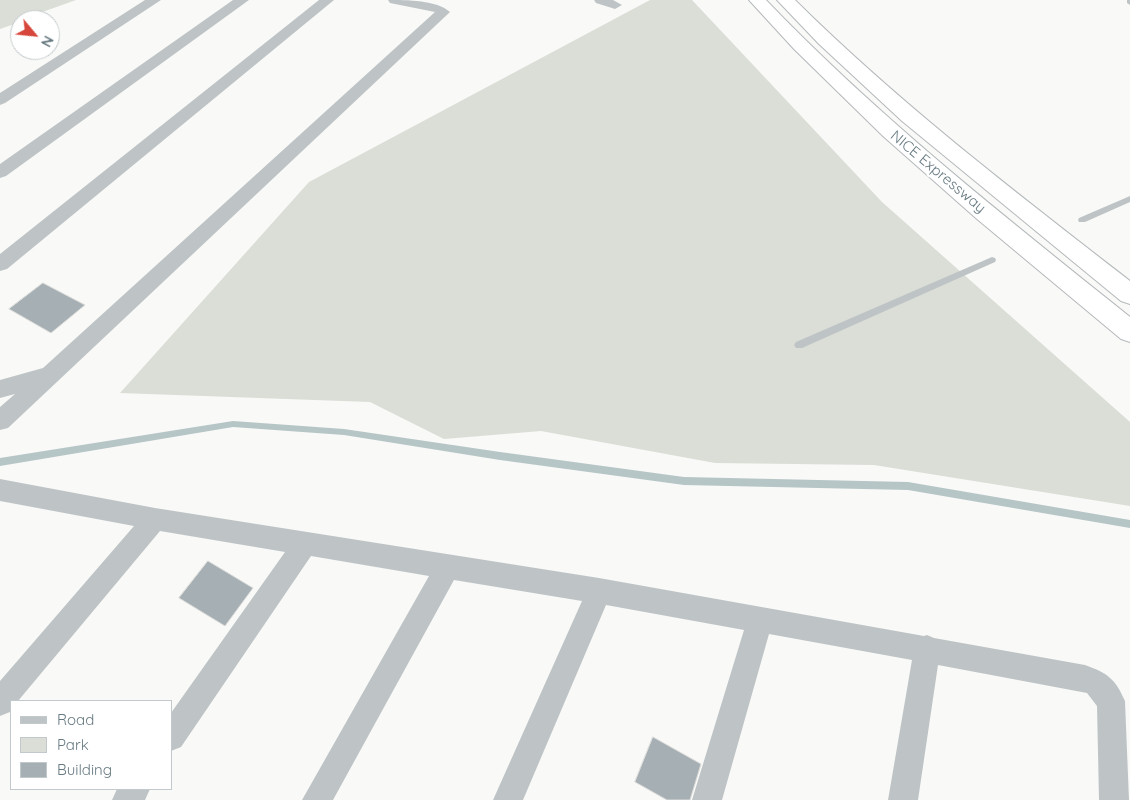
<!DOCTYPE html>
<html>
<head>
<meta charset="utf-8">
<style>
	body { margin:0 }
	#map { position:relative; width:1130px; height:800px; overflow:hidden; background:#f9f9f7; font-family:Quicksand,sans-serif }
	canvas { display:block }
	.legend { position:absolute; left:10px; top:700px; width:162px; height:90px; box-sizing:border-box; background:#fff; border:1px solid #c2c9cc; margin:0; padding:6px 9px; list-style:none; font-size:15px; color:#667980 }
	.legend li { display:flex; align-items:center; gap:10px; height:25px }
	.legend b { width:25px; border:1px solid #c2c9cc }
	.north { position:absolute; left:10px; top:10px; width:50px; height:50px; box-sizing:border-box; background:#fff; border:1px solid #c2c9cc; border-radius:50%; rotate:118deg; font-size:14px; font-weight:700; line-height:20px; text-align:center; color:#667980 }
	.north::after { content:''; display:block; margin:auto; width:18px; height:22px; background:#d6463a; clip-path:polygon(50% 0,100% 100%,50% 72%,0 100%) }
</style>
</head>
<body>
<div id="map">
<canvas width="1130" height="800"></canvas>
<ul class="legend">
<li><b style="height:6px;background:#bec4c6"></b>Road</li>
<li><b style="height:14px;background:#daded7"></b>Park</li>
<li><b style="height:14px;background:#a6b0b4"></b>Building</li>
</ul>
<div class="north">N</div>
</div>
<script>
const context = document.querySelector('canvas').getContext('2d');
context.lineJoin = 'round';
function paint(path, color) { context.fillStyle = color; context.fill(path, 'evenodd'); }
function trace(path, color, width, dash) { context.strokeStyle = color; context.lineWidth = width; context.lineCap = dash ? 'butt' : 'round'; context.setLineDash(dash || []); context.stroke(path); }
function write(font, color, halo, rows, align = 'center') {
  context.font = font + ' Quicksand,sans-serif'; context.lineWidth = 5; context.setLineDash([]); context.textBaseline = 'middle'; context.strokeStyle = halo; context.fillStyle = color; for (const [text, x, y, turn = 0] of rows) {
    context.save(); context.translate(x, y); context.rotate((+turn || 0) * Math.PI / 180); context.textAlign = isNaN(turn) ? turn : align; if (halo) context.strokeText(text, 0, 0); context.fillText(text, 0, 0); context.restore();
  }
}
const green = new Path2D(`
	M0 0H76L20 20V22L0 29Z
	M650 0H692L882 202 1130 422V506L874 465 715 463 541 431 444 439 370 402 120 393 309 182Z`);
const stream = new Path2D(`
	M233 421 344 429 500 452 684 477 908 482 1130 520V528L908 490 684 485 500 460 344 435 233 427 0 466V458Z`);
const building = new Path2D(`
	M43 283 85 305 51 333 9 309Z
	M208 561 253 588 225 626 179 598Z
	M653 737 701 764 690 800H667L635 782Z`);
const service = new Path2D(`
	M1127 0H1130V5L1127 3Z
	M1130 196V202L1085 222H1079L1078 220 1079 218Z
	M992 257 995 258 996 260 995 262 802 348H796L794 345 796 342Z`);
const minor = new Path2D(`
	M145 0H161L5 103 0 105V93Z
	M233 0H249L6 176 0 178V164Z
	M319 0H334L7 269 0 271V254Z
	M388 0C407 0 437 0 450 12L8 428 0 430V407L15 394 0 398V380L43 368 435 12 390 3Z
	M594 0H613L622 5 615 9 596 3Z
	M0 479 155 508 599 578 924 636 927 635 934 638 1085 665C1107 673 1115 678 1125 701L1129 800H1099L1097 706 1087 693 938 665 918 800H888L912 660 769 634 722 800H692L744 630 606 605 523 800H493L582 601 454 580 333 800H302L429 576 311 556 181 747 171 751V713L285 552 160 531 18 701H11L10 712 0 716V681L134 526 0 501Z
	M117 789H150L145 800H112Z`);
const motorway = new Path2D(`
	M749 0H766C878 117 1004 216 1130 317V342L1121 339 977 219 883 136 794 49Z
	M777 0H795C899 103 1014 191 1130 281V304L1121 301 902 121 819 44Z`);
const farStreetnames = [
	["NICE Expressway",938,172,40]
];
paint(green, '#daded7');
paint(stream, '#b6c5c6');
paint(building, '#a6b0b4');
trace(building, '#dbdbd9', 1);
trace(motorway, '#b4b9bb', 2);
paint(service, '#bec4c6');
paint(minor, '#bec4c6');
paint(motorway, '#fff');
write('15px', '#667980', '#fff', farStreetnames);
</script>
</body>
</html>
